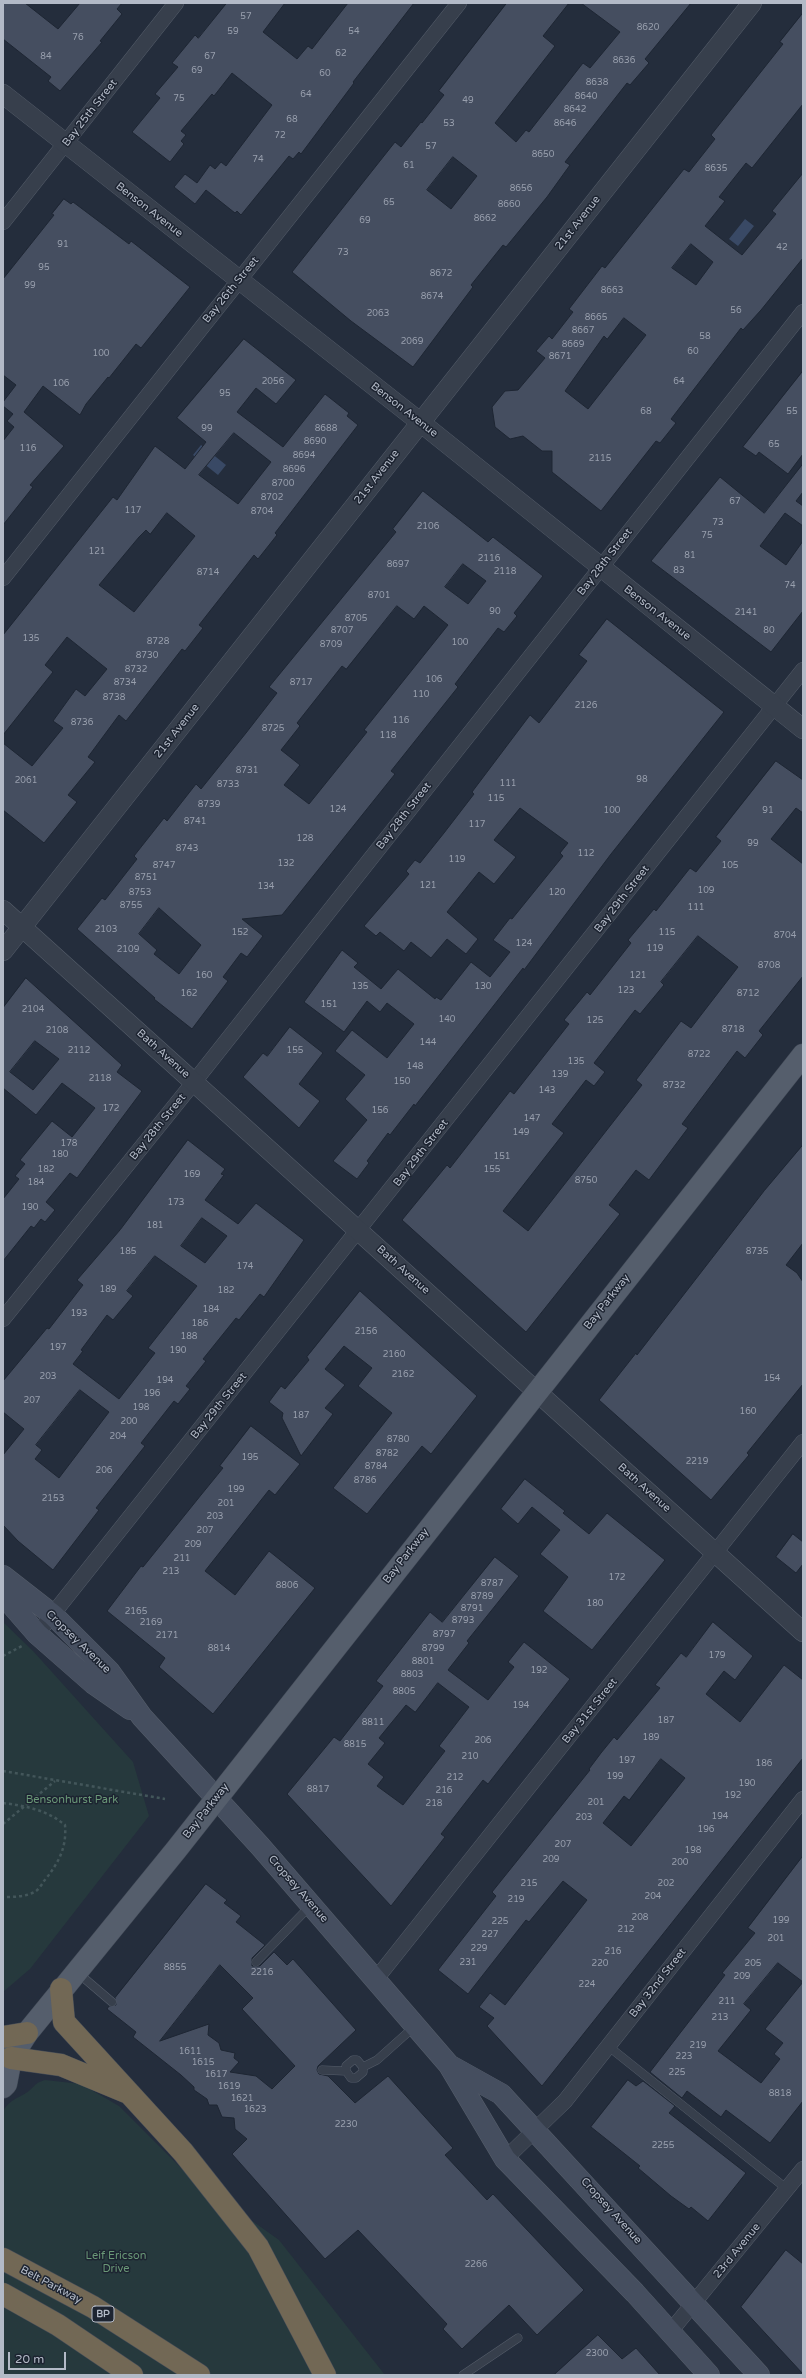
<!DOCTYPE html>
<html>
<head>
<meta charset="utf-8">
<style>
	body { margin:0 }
	#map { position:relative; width:806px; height:2378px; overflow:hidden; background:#242d3c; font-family:"Varela Round",sans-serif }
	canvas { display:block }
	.frame { position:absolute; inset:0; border:4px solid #b3bac7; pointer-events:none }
	.scale { position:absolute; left:8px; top:2352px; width:58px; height:18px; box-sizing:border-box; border:2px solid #b3bac7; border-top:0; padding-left:5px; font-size:12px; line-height:14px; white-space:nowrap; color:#b3bac7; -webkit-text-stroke:3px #1d2431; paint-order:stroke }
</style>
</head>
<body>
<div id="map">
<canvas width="806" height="2378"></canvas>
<div class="frame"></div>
<div class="scale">20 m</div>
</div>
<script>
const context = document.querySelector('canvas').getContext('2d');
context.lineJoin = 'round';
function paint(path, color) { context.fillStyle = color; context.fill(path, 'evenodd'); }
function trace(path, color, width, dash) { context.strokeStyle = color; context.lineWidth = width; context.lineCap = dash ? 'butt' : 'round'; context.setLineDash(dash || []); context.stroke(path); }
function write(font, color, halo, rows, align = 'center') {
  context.font = font + ' "Varela Round",sans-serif'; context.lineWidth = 3; context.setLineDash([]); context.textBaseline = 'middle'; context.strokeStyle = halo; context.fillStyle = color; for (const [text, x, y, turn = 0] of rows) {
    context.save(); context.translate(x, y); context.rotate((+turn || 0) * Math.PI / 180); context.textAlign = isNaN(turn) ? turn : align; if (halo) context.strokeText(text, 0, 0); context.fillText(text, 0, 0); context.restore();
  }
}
const green = new Path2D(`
	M3 1622 33 1651 133 1762 149 1816 30 1969 3 1992Z
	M45 2080 81 2084 119 2106 188 2175 279 2240 385 2375H3V2111C11 2099 15 2100 26 2093 34 2088 34 2083 45 2080Z`);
const water = new Path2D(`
	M745 219 754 226 738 246 729 239Z
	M201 445 226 465 218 475 193 455Z`);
const building = new Path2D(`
	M3 3H25L58 29 80 3H122L117 9 122 14 100 41 102 42 60 91 48 81 51 77 3 39Z
	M227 3H285L263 32 297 59 308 46 312 49 348 3H414L353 82 354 83 301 154 299 152 293 159 289 156 241 215 237 211 235 213 206 190 195 204 174 187 185 174 197 183 210 165 215 169 221 162 226 166 272 105 232 73 214 96 212 94 181 131 186 135 181 141 184 144 170 162 132 132 160 98 155 94 178 67 172 63 195 35 198 38Z
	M507 3H569L543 36 555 46 495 123 516 142 526 130 529 132 583 63 590 68 620 32 581 3H691L645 59 649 63 630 85 627 83 565 162 570 165 547 197 506 247 503 245 471 285 473 287 413 367 351 321 292 272 395 142 401 147 421 122 422 123 444 95 439 91ZM453 157 477 176 451 209 427 190Z
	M803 13V104L752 168 746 163 719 197 725 201 705 226 742 255 776 214 772 211 803 173V258L761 310 743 330 741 328 671 419 676 423 660 443 656 441 601 511 552 472V451H542L523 436 510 439 495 427 492 407 505 391 518 390 545 358 536 351 549 336 552 339 573 312 569 309 602 266 605 268 684 169 689 172 715 139 711 135 783 44 780 42ZM691 244 713 262 696 285 672 268ZM624 318 646 335 588 409 565 391 604 336 607 339Z
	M64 199 71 204 73 202 129 244 131 241 190 287 141 348 136 344 109 378 108 377 86 404 80 415 43 386 24 412 64 446 30 485 33 487 3 525V441L14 427 7 421 13 414 3 406V402L16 385 3 375V279L54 215 52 214Z
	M244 339 296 380 276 404 256 388 237 412 283 447 325 394 349 413 347 416 358 425 275 533 277 535 258 559 254 555 199 625 203 628 185 651 182 649 126 721 119 715 88 757 95 762 68 795 77 802 44 843 3 810V743L32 766 63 728 53 721 76 689 85 696 107 669 67 637 45 665 53 672 3 735V635L113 497 117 500 155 446 185 469 206 442 177 418ZM234 433 271 462 238 504 199 475ZM167 513 195 536 134 612 99 585 139 537 146 530 150 534Z
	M803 371V454L788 474 759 452 756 456 743 447Z
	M803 464V492L796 501 803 506V526L785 513 760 546 786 565 803 541V611L771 652 651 561 720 477 764 513Z
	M423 491 488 542 493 537 543 576 514 613 517 616 504 632 498 628 455 684 458 687 391 771 395 774 282 915 242 919 263 936 247 957 241 953 223 977 228 981 192 1029 154 999 155 998 77 929 102 898 105 900 137 859 134 856 164 818 167 821 196 784 201 789 246 733 277 693 269 687 396 532 393 529ZM463 564 486 581 468 604 445 587ZM397 606 414 619 424 606 448 625 364 730 367 732 309 804 284 785 300 765 281 750 300 726 297 723 342 666 346 669ZM159 908 201 945 179 974 154 954 157 950 139 934Z
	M607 619 724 712 611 854 524 970 523 968 415 1106 414 1104 390 1135 388 1133 367 1161 369 1163 357 1179 333 1161 367 1120 345 1099 365 1075 335 1051 352 1030 387 1058 414 1024 387 1003 380 1012 367 1001 344 1032 304 1002 342 950 358 963 354 967 381 989 398 969 435 999 436 997 441 1000 471 962 490 977 510 952 493 940 510 918 512 919 563 856 560 853 568 843 520 808 494 840 516 857 494 884 479 872 447 912 478 939 466 954 447 939 431 958 411 942 404 951 380 932 376 936 364 926 409 874 406 871 415 860 420 863 444 833 474 794 472 792 530 715 539 723 587 661 579 655Z
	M776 761 803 780V813L796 808 771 839 803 864V976L759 1031 763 1035 745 1058 737 1051 682 1124 688 1128 649 1180 636 1170 609 1205 620 1214 526 1332 402 1220 447 1165 450 1168 510 1091 514 1094 569 1024 564 1020 587 992 590 995 631 943 628 940 654 909 656 911 690 868 696 872 721 841 716 837ZM698 936 738 967 691 1028 681 1021 636 1080 642 1085 528 1231 503 1211 564 1133 552 1124 586 1080 594 1086 605 1072 594 1063 635 1010 640 1014 664 985 661 982Z
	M26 978 122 1065 117 1072 142 1091 77 1178 70 1173 46 1202 55 1210 45 1222 41 1219 34 1228 31 1226 3 1261V1199L19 1179 15 1176 25 1164 20 1160 52 1121 72 1137 95 1108 62 1083 36 1115 3 1088V1008ZM35 1041 59 1059 33 1090 10 1072Z
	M290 1027 323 1053 299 1084 320 1101 299 1128 243 1077 263 1053 267 1056Z
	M188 1140 225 1169 221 1174 224 1175 205 1200 238 1224 256 1203 304 1240 264 1297 260 1294 239 1320 236 1318 203 1359 206 1361 186 1386 190 1389 178 1404 174 1401 141 1443 145 1446 96 1508 99 1510 53 1570 18 1541 3 1525V1455L24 1429 3 1412V1381L47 1328 49 1329 83 1285 77 1280 120 1230ZM202 1218 227 1236 205 1263 181 1246ZM155 1256 197 1286 148 1348 155 1353 119 1399 73 1364 83 1351 81 1350 107 1315 113 1320 133 1296 127 1291ZM80 1390 109 1412 59 1478 35 1459 42 1450 36 1445Z
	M803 1145V1243L786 1265 797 1273 803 1282V1384L747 1453 749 1455 711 1500 599 1400 636 1353 637 1355 764 1191Z
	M360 1291 477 1396 431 1454 422 1446 367 1514 333 1488 392 1413 358 1386 372 1368 344 1346 325 1369 345 1385 325 1408 333 1414 301 1456 282 1418 283 1413 269 1402 281 1386 285 1389 309 1360 307 1357Z
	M251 1426 300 1464 275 1495 269 1490 205 1571 235 1595 269 1551 315 1588 213 1714 159 1667 165 1658 107 1611 141 1566 143 1567 201 1495 223 1468 220 1466Z
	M525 1479 565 1511 563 1513 589 1534 607 1513 665 1560 592 1650 543 1611 568 1577 540 1554 560 1530 532 1507 518 1524 501 1509Z
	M793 1534 803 1542V1564L796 1573 776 1557Z
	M495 1557 519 1576 467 1641 469 1643 448 1670 488 1700 514 1667 508 1662 524 1642 570 1679 488 1784 483 1780 441 1834 445 1837 391 1906 287 1794 334 1737 340 1741 383 1686 376 1681 430 1612 442 1622ZM438 1683 469 1707 439 1746 445 1751 403 1805 377 1786 384 1777 368 1764 385 1743 379 1738 406 1705 415 1712Z
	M713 1622 753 1656 735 1680 724 1671 706 1694 740 1722 784 1665 803 1680V1758L542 2086 487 2026 494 2018 479 2007 490 1993 505 2005 587 1900 563 1881 529 1922 526 1920 468 1994 438 1970 496 1896 492 1892 590 1770 589 1769 601 1753 614 1737 617 1740 660 1688 655 1685 681 1653 686 1657ZM661 1759 685 1778 631 1846 603 1823 624 1796 629 1800Z
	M803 1856V2101L770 2143 726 2110 721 2117 687 2091 682 2098 650 2072 725 1975 722 1973 755 1933 748 1928ZM778 1963 803 1982 765 2029 783 2043 774 2054 780 2059 761 2083 718 2051 751 2010 744 2004Z
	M206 1884 227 1900 224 1903 241 1916 236 1922 265 1945 252 1958V1966H260L274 1952 287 1965 293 1959 356 2030 318 2066 317 2070 319 2074 328 2076 355 2103 388 2076 453 2148 445 2155 487 2200 493 2194 584 2290 537 2335 509 2305 462 2349 443 2329 447 2324 358 2230 325 2259 232 2154 247 2139 235 2129 234 2118 222 2117 217 2105H209L207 2099 194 2090V2087L181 2075 133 2037 136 2032 107 2009 109 2006 116 2005 115 1998ZM220 1965 253 1998 242 2009 295 2066 272 2089 256 2076 230 2072 239 2062 234 2058 235 2053 221 2050 219 2043 208 2035 209 2024 160 2041Z
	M628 2080 636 2086 643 2081 675 2106 669 2113 746 2173 708 2221 691 2207 689 2209 671 2196 638 2168 640 2166 591 2127Z
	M786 2250 803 2264V2374L741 2307Z
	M598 2335 622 2359 636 2348 660 2375H554Z`);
const path = new Path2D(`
	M3 1656 22 1646
	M3 1771 165 1799
	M3 1803C26 1806 47 1810 65 1825 67 1848 58 1864 44 1881 42 1884 39 1889 36 1891 27 1897 13 1897 3 1897
	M3 1824 55 1781`);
const service = new Path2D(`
	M256 1962 311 1905
	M78 1973 112 2002
	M608 2046 787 2189
	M363 2067 377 2060 415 2026
	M322 2070 346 2071 351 2078H356L363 2072V2067L357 2060H353L346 2066V2071
	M463 2375 518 2338`);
const minor = new Path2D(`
	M3 222 176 3
	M3 578 459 3
	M3 1319 194 1082 803 312
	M37 1634 803 670
	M376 1979 803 1442
	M505 2159 565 2101 803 1799
	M670 2332 803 2169`);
const tertiary = new Path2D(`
	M3 94 420 422 803 729
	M3 910 803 1632
	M3 951 752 3`);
const secondary = new Path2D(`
	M3 1576 53 1615 109 1671 142 1717 260 1846 449 2065 505 2159 635 2293 709 2375
	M3 1595 37 1634 94 1684 130 1709
	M449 2065 501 2094 759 2375`);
const primary = new Path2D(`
	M3 2087 6 2084 11 2058 27 2033 176 1850 803 1055`);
const motorway = new Path2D(`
	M61 1989 64 2022 183 2152 258 2247 325 2375
	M3 2037 27 2033
	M11 2058 61 2065 126 2092
	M3 2259 93 2307 199 2375
	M3 2294 58 2325 132 2375`);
const numberNames = [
	["57",246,17],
	["8620",648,28],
	["59",233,32],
	["54",354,32],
	["76",78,38],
	["62",341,54],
	["84",46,57],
	["67",210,57],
	["8636",624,61],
	["69",197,71],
	["60",325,74],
	["8638",597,83],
	["64",306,95],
	["8640",586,97],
	["75",179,99],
	["49",468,101],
	["8642",575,110],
	["68",292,120],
	["53",449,124],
	["8646",565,124],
	["72",280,136],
	["57",431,147],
	["8650",543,155],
	["74",258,160],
	["61",409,166],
	["8635",716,169],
	["8656",521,189],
	["65",389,203],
	["8660",509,205],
	["8662",485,219],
	["69",365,221],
	["91",63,245],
	["42",782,248],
	["73",343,253],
	["95",44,268],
	["8672",441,274],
	["99",30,286],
	["8663",612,291],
	["8674",432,297],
	["56",736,311],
	["2063",378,314],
	["8665",596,318],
	["8667",583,331],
	["58",705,337],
	["2069",412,342],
	["8669",573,345],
	["60",693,352],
	["100",101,354],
	["8671",560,357],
	["2056",273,382],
	["64",679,382],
	["106",61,384],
	["95",225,394],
	["68",646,412],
	["55",792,412],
	["99",207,429],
	["8688",326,429],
	["8690",315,442],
	["65",774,445],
	["116",28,449],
	["8694",304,456],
	["2115",600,459],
	["8696",294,470],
	["8700",283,484],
	["8702",272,498],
	["67",735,502],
	["117",133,511],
	["8704",262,512],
	["73",718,523],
	["2106",428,527],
	["75",707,536],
	["121",97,552],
	["81",690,556],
	["2116",489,559],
	["8697",398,565],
	["83",679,571],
	["2118",505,572],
	["8714",208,573],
	["74",790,586],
	["8701",379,596],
	["90",495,612],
	["2141",746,613],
	["8705",356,619],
	["8707",342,631],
	["80",769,631],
	["135",31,639],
	["8728",158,642],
	["100",460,643],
	["8709",331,645],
	["8730",147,656],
	["8732",136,670],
	["106",434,680],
	["8734",125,683],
	["8717",301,683],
	["110",421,695],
	["8738",114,698],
	["2126",586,706],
	["116",401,721],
	["8736",82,723],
	["8725",273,729],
	["118",388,736],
	["8731",247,771],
	["98",642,780],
	["2061",26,781],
	["111",508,784],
	["8733",228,785],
	["115",496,799],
	["8739",209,805],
	["124",338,810],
	["100",612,811],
	["91",768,811],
	["8741",195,822],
	["117",477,825],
	["128",305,839],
	["99",753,844],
	["8743",187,849],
	["112",586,854],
	["119",457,860],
	["132",286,864],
	["8747",164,866],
	["105",730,866],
	["8751",146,878],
	["121",428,886],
	["134",266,887],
	["109",706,891],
	["8753",140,893],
	["120",557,893],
	["8755",131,906],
	["111",696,908],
	["2103",106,930],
	["152",240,933],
	["115",667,933],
	["8704",785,936],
	["124",524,944],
	["119",655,949],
	["2109",128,950],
	["8708",769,966],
	["160",204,976],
	["121",638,976],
	["135",360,987],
	["130",483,987],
	["123",626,991],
	["162",189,994],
	["8712",748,994],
	["151",329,1005],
	["2104",33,1010],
	["140",447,1020],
	["125",595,1021],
	["8718",733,1030],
	["2108",57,1031],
	["144",428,1043],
	["2112",79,1051],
	["155",295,1051],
	["8722",699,1055],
	["135",576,1062],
	["148",415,1067],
	["139",560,1075],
	["2118",100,1079],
	["150",402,1082],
	["8732",674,1086],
	["143",547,1091],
	["172",111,1109],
	["156",380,1111],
	["147",532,1119],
	["149",521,1133],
	["178",69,1144],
	["180",60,1155],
	["151",502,1157],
	["182",46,1170],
	["155",492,1170],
	["169",192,1175],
	["8750",586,1181],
	["184",36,1183],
	["173",176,1203],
	["190",30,1208],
	["181",155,1226],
	["185",128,1252],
	["8735",757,1252],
	["174",245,1267],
	["189",108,1290],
	["182",226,1291],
	["184",211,1310],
	["193",79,1314],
	["186",200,1324],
	["2156",366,1332],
	["188",189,1337],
	["197",58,1348],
	["190",178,1351],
	["2160",394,1355],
	["2162",403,1375],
	["203",48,1377],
	["154",772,1379],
	["194",165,1381],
	["196",152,1394],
	["207",32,1401],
	["198",141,1408],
	["160",748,1412],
	["187",301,1416],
	["200",129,1422],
	["204",118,1437],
	["8780",398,1440],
	["8782",387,1454],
	["195",250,1458],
	["2219",697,1462],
	["8784",376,1467],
	["206",104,1471],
	["8786",365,1481],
	["199",236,1490],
	["2153",53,1499],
	["201",226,1504],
	["203",215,1517],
	["207",205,1531],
	["209",193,1545],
	["211",182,1559],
	["213",171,1572],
	["172",617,1578],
	["8787",492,1584],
	["8806",287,1586],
	["8789",482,1597],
	["180",595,1604],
	["8791",472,1609],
	["2165",136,1612],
	["8793",463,1621],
	["2169",151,1623],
	["8797",444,1635],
	["2171",167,1636],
	["8814",219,1649],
	["8799",433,1649],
	["179",717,1656],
	["8801",423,1662],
	["192",539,1671],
	["8803",412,1675],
	["8805",404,1692],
	["194",521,1706],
	["187",666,1721],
	["8811",373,1723],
	["189",651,1738],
	["206",483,1741],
	["8815",355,1745],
	["210",470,1757],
	["197",627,1761],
	["186",764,1764],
	["199",615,1777],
	["212",455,1778],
	["190",747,1784],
	["8817",318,1790],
	["216",444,1791],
	["192",733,1796],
	["201",596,1803],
	["218",434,1804],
	["194",720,1817],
	["203",584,1818],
	["196",706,1830],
	["207",563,1845],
	["198",693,1851],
	["209",551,1860],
	["200",680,1863],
	["215",529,1884],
	["202",666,1884],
	["204",653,1897],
	["219",516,1900],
	["208",640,1918],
	["199",781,1921],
	["225",500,1922],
	["212",626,1930],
	["227",490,1935],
	["201",776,1939],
	["229",479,1949],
	["216",613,1952],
	["231",468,1963],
	["220",600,1964],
	["205",753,1964],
	["8855",175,1968],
	["2216",262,1973],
	["209",742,1977],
	["224",587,1985],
	["211",727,2002],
	["213",720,2018],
	["219",698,2046],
	["1611",190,2052],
	["223",684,2057],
	["1615",203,2063],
	["225",677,2073],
	["1617",216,2075],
	["1619",229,2087],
	["8818",780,2094],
	["1621",242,2099],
	["1623",255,2110],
	["2230",346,2125],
	["2255",663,2146],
	["2266",476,2265],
	["2300",597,2354]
];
const shields = [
	[103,2314,22]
];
const shieldNames = [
	["BP",103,2314]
];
const streetNames = [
	["Bay 25th Street",90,113,-52],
	["Benson Avenue",149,210,38],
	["21st Avenue",578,223,-52],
	["Bay 26th Street",231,290,-51],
	["Benson Avenue",404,410,38],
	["21st Avenue",377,477,-52],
	["Bay 28th Street",605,562,-52],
	["Benson Avenue",657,613,38],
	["21st Avenue",177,731,-52],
	["Bay 28th Street",404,816,-52],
	["Bay 29th Street",622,899,-52],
	["Bath Avenue",163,1054,42],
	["Bay 28th Street",158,1127,-51],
	["Bay 29th Street",421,1153,-52],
	["Bath Avenue",403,1270,42],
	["Bay Parkway",607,1302,-52],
	["Bay 29th Street",219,1406,-51],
	["Bath Avenue",644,1488,42],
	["Bay Parkway",406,1556,-52],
	["Cropsey Avenue",78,1642,44],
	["Bay 31st Street",590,1711,-51],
	["Bay Parkway",206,1811,-52],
	["Cropsey Avenue",298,1889,49],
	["Bay 32nd Street",658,1983,-52],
	["Cropsey Avenue",611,2211,48],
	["23rd Avenue",737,2251,-51],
	["Belt Parkway",51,2285,28]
];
const parkNames = [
	["Bensonhurst Park",72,1800],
	["Leif Ericson",116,2256],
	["Drive",116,2269]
];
paint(green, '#26393d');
paint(water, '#394965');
paint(building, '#454e60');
trace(building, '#1e2633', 1);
trace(service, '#555d6a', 9);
trace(minor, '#555d6a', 16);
trace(tertiary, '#555d6a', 20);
trace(secondary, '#555d6a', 22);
trace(primary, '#404855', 23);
trace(motorway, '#424a57', 23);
trace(path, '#43565a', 2.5, [3, 3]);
trace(service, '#373f4c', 8);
trace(minor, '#373f4c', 15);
trace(tertiary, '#373f4c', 19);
trace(secondary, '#454e5f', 21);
trace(primary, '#555e6c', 22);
trace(motorway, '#726855', 22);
write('9px', '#989fad', null, numberNames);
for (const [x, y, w] of shields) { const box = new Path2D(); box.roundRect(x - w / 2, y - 8, w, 16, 3); context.fillStyle = '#1d2431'; context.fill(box); trace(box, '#b3bac7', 1); }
write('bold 10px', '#b3bac7', null, shieldNames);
write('11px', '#b3bac7', '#1d2431', streetNames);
write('11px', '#6a9877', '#1d2431', parkNames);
</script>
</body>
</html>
